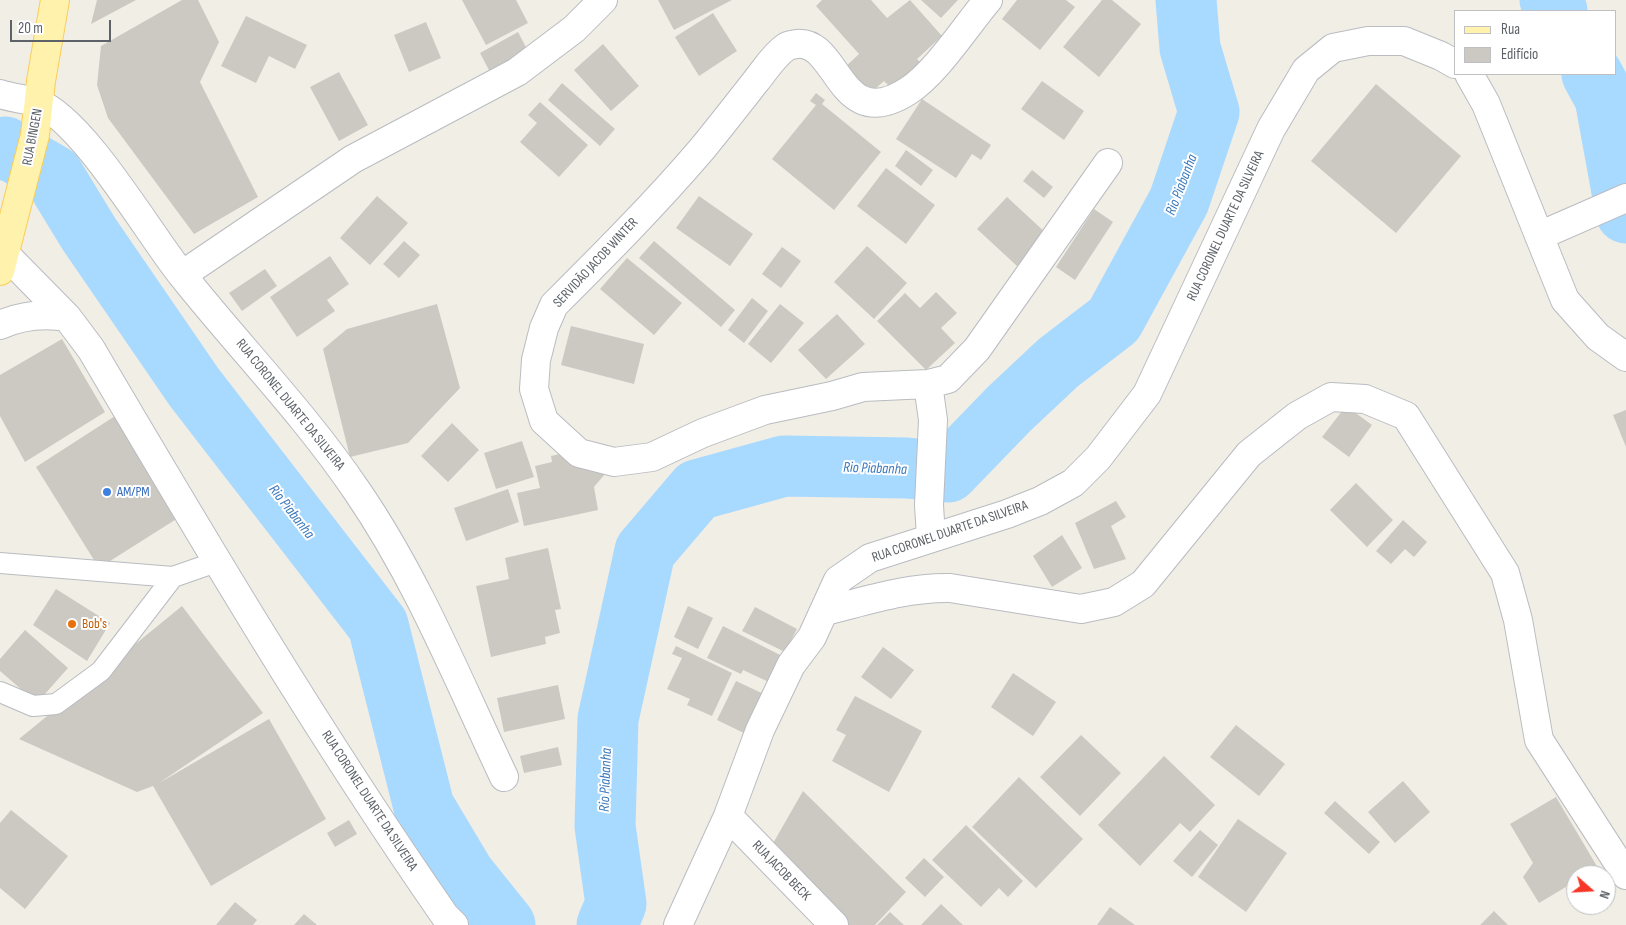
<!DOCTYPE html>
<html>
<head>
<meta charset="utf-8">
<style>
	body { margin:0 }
	#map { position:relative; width:1626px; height:925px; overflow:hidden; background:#f1eee6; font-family:"Sofia Sans Condensed",sans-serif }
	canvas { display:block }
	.legend { position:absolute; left:1454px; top:10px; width:162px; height:65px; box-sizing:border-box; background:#fff; border:1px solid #bec0c3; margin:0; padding:6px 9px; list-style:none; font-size:15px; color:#5d6268 }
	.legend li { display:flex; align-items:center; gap:10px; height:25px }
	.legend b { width:25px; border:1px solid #bec0c3 }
	.north { position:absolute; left:1566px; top:865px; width:50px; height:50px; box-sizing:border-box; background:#fff; border:1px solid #bec0c3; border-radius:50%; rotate:109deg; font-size:14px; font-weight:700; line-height:20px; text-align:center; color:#5d6268 }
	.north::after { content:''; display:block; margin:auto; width:18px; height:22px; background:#f63727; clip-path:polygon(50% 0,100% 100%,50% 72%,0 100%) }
	.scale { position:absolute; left:10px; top:20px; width:101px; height:22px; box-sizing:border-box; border:2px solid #5d6268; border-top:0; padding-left:6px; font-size:15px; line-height:18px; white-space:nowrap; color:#5d6268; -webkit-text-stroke:4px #fff; paint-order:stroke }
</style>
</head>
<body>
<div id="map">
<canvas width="1626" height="925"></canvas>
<ul class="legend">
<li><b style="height:6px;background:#fff2ad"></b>Rua</li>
<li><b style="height:14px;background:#ccc9c3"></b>Edifício</li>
</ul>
<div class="north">N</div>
<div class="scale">20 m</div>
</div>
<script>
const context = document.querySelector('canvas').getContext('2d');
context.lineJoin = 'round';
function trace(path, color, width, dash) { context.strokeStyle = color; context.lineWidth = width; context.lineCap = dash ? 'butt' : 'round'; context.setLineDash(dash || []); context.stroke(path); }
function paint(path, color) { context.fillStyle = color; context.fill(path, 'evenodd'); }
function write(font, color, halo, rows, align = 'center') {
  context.font = font + ' "Sofia Sans Condensed",sans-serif'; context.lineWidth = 4; context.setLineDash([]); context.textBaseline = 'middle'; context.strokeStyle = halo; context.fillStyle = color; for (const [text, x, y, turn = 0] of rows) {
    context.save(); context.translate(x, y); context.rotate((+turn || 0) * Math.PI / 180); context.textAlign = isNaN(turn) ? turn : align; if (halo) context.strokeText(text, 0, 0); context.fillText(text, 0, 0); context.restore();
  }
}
const river = new Path2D(`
	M1550 0 1557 11
	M1592 74 1605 98 1626 213
	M0 150 5 147 53 175 89 234 194 387 378 625 424 807 464 874 505 925
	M607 925 616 904 605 826 608 719 645 551 697 490 784 466 907 468 948 472 1009 409 1058 363 1114 320 1179 201 1209 112 1190 48 1186 0`);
const building = new Path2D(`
	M97 0H136L91 24Z
	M182 0H198L219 42 200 82 258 197 194 234 108 118 97 85 101 46Z
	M462 0H516L528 23 486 45Z
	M658 0H732L674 30Z
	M822 0H871L887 18 910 0 942 36 917 59 922 64 893 90 884 81 867 96 843 69 859 54 816 6Z
	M921 0H958L941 18Z
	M1017 0H1066L1075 7 1040 50 1002 19Z
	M1102 0H1112L1141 24 1099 77 1063 47Z
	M713 13 737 51 699 76 675 37Z
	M246 16 307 45 295 69 269 56 256 83 221 66Z
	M426 22 441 58 409 72 394 35Z
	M518 32 529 53 491 74 480 53Z
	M603 44 639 86 611 111 574 70Z
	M339 72 368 125 339 141 310 87Z
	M1042 81 1084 111 1064 140 1021 109Z
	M562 83 615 129 600 146 548 100Z
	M1376 84 1461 156 1396 233 1311 161Z
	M816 93 825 100 822 104 881 152 834 210 772 159 816 105 810 101Z
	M922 99 991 145 981 160 972 154 956 178 896 139Z
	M540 102 588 145 559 177 520 142 537 123 528 115Z
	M906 150 933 170 921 186 895 166Z
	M886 168 935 205 906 244 857 206Z
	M1032 170 1053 187 1044 198 1023 181Z
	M377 196 408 223 370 265 340 238Z
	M699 196 753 234 730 266 676 228Z
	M1007 197 1047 234 1017 266 977 229Z
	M1094 209 1113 222 1075 280 1056 267Z
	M404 241 420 255 399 278 383 264Z
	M654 241 735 310 721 327 639 258Z
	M867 246 907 283 874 319 834 282Z
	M782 247 801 261 781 288 762 274Z
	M330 256 349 284 327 300 335 311 297 337 270 297Z
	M627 258 682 303 654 335 600 289Z
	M265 269 277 286 242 311 229 293Z
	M936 292 957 313 941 328 955 343 926 370 877 321 905 293 920 308Z
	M752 298 768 311 744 343 728 330Z
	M437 304 460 388 408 443 350 457 323 349 347 329Z
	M780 304 804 323 771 363 748 344Z
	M837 314 865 344 826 379 798 350Z
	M571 326 644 344 634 384 561 365Z
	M62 339 105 412 25 462 0 416V375Z
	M1346 406 1372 425 1349 457 1322 437Z
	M1626 410V447L1613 415Z
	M115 416 178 518 99 568 36 467Z
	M452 423 479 450 448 482 421 456Z
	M522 441 534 477 496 489 484 453Z
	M564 453 605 470V474L594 487 598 510 524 526 517 493 540 488 535 466 552 462 551 456Z
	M1356 483 1393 520 1367 547 1330 510Z
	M508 489 519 522 466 541 454 508Z
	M1116 501 1126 517 1111 526 1126 559 1094 569 1075 523Z
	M1403 520 1427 542 1414 557 1405 549 1391 564 1376 551Z
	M1062 535 1082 568 1052 587 1033 556Z
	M548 548 561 609 555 610 560 633 545 637 546 644 491 657 476 586 509 579 505 558Z
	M56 589 110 623 87 661 33 625Z
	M182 606 263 713 159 783 269 719 326 819 211 886 153 786 137 792 19 739Z
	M688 606 713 618 698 649 674 637Z
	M755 607 797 629 785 652 742 631Z
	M723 626 786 658 773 684 743 670 741 674 707 658Z
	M25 630 68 668 37 703 0 671V659Z
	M676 646 732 673 712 716 687 705 690 699 667 689 682 658 672 654Z
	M883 647 914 670 891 699 861 677Z
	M1013 673 1056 702 1033 736 991 707Z
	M736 681 768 696 750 736 717 720Z
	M558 685 565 719 504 732 497 698Z
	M855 696 922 731 889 792 832 761 846 735 836 730Z
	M1236 725 1285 764 1259 796 1210 757Z
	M1081 735 1121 773 1080 816 1040 777Z
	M558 747 562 765 524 773 520 756Z
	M1164 756 1215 805 1190 832 1180 823 1140 866 1098 825Z
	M1019 777 1083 839 1036 888 972 827Z
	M1403 781 1430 812 1395 843 1368 812Z
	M803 791 906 892 875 925H844L768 852Z
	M1556 797 1598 868 1586 875H1576V881L1539 903 1523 877 1533 863 1510 824Z
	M1335 801 1380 842 1369 854 1324 813Z
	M11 810 68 856 25 909 0 888V823Z
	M1238 819 1287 853 1246 912 1198 877Z
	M349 820 357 834 335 847 327 833Z
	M966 825 1023 881 1008 897 999 888 981 907 932 860Z
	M1200 830 1218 845 1192 877 1173 861Z
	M924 858 944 877 925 897 905 878Z
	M235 902 257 920 253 925H216Z
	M941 904 963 925H921Z
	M1110 907 1135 925H1097Z
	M1494 911 1508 925H1480Z
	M890 912 904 925H877Z
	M304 914 317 925H294Z`);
const lane = new Path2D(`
	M0 563 173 577 216 562
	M0 692 33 706 56 704 101 671 173 577`);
const street = new Path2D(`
	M988 0C966 26 936 73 908 91 838 136 839 38 796 44 793 45 789 45 786 47 774 55 765 70 756 81 738 104 720 127 702 149 656 203 604 255 554 305L544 328 536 360 534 389 544 421 579 453 614 462 652 457 703 433 765 410 832 396 863 387 928 384 948 379 977 349 1108 163
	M1469 74 1486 104 1565 300 1598 337 1626 357
	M0 94C12 98 26 99 38 103 84 121 149 234 182 275 240 348 305 414 357 491 418 580 458 680 504 777
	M1539 236 1626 198
	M6 255 67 317 91 349C204 541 318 733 445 916L454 925
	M182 275 353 159 517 72 574 29 603 0
	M0 325C22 315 43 313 67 317
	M928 384 933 420 929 505 931 537
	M825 611C866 601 908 587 950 588L1081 609 1114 602 1143 584 1249 454 1297 416 1331 397 1365 399 1406 416 1505 573 1518 620 1539 740 1626 875
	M728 816 834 925
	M678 925 728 816 760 730 791 665 812 637 838 580 870 558 1007 514 1040 501 1073 483 1098 458 1147 394 1271 129 1306 70 1333 48 1368 41H1404L1441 56 1455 64`);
const primary = new Path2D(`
	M0 271 35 135 41 81 55 0`);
const markers = [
	[107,492,5,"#3f7fe0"],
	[72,624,5,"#e8710a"]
];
const streetNames = [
	["RUA BINGEN",33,137,-79],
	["RUA CORONEL DUARTE DA SILVEIRA",1226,226,-65],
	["SERVIDÃO JACOB WINTER",596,263,-47],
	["RUA CORONEL DUARTE DA SILVEIRA",290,405,51],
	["RUA CORONEL DUARTE DA SILVEIRA",950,532,-19],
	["RUA CORONEL DUARTE DA SILVEIRA",369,801,57],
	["RUA JACOB BECK",781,871,46]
];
const shopNames = [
	["AM/PM",117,492]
];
const foodNames = [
	["Bob's",82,624]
];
const waterNames = [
	["Rio Piabanha",1182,185,-69],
	["Rio Piabanha",875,469,2],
	["Rio Piabanha",291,512,52],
	["Rio Piabanha",606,780,-88]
];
trace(river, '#a8d9ff', 61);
paint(building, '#ccc9c3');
trace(lane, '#b9bcc0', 22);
trace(street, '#b9bcc0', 30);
trace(primary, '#fbcd55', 30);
trace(lane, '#fff', 20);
trace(street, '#fff', 28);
trace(primary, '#fff2ad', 28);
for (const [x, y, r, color] of markers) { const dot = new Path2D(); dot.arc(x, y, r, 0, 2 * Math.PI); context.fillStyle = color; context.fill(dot); trace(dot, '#fff', 2); }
write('14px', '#5d6268', '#fff', streetNames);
write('14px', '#366cbe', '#fff', shopNames, 'left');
write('14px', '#c56008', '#fff', foodNames, 'left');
write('italic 15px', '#3b79ba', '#fff', waterNames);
</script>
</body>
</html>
